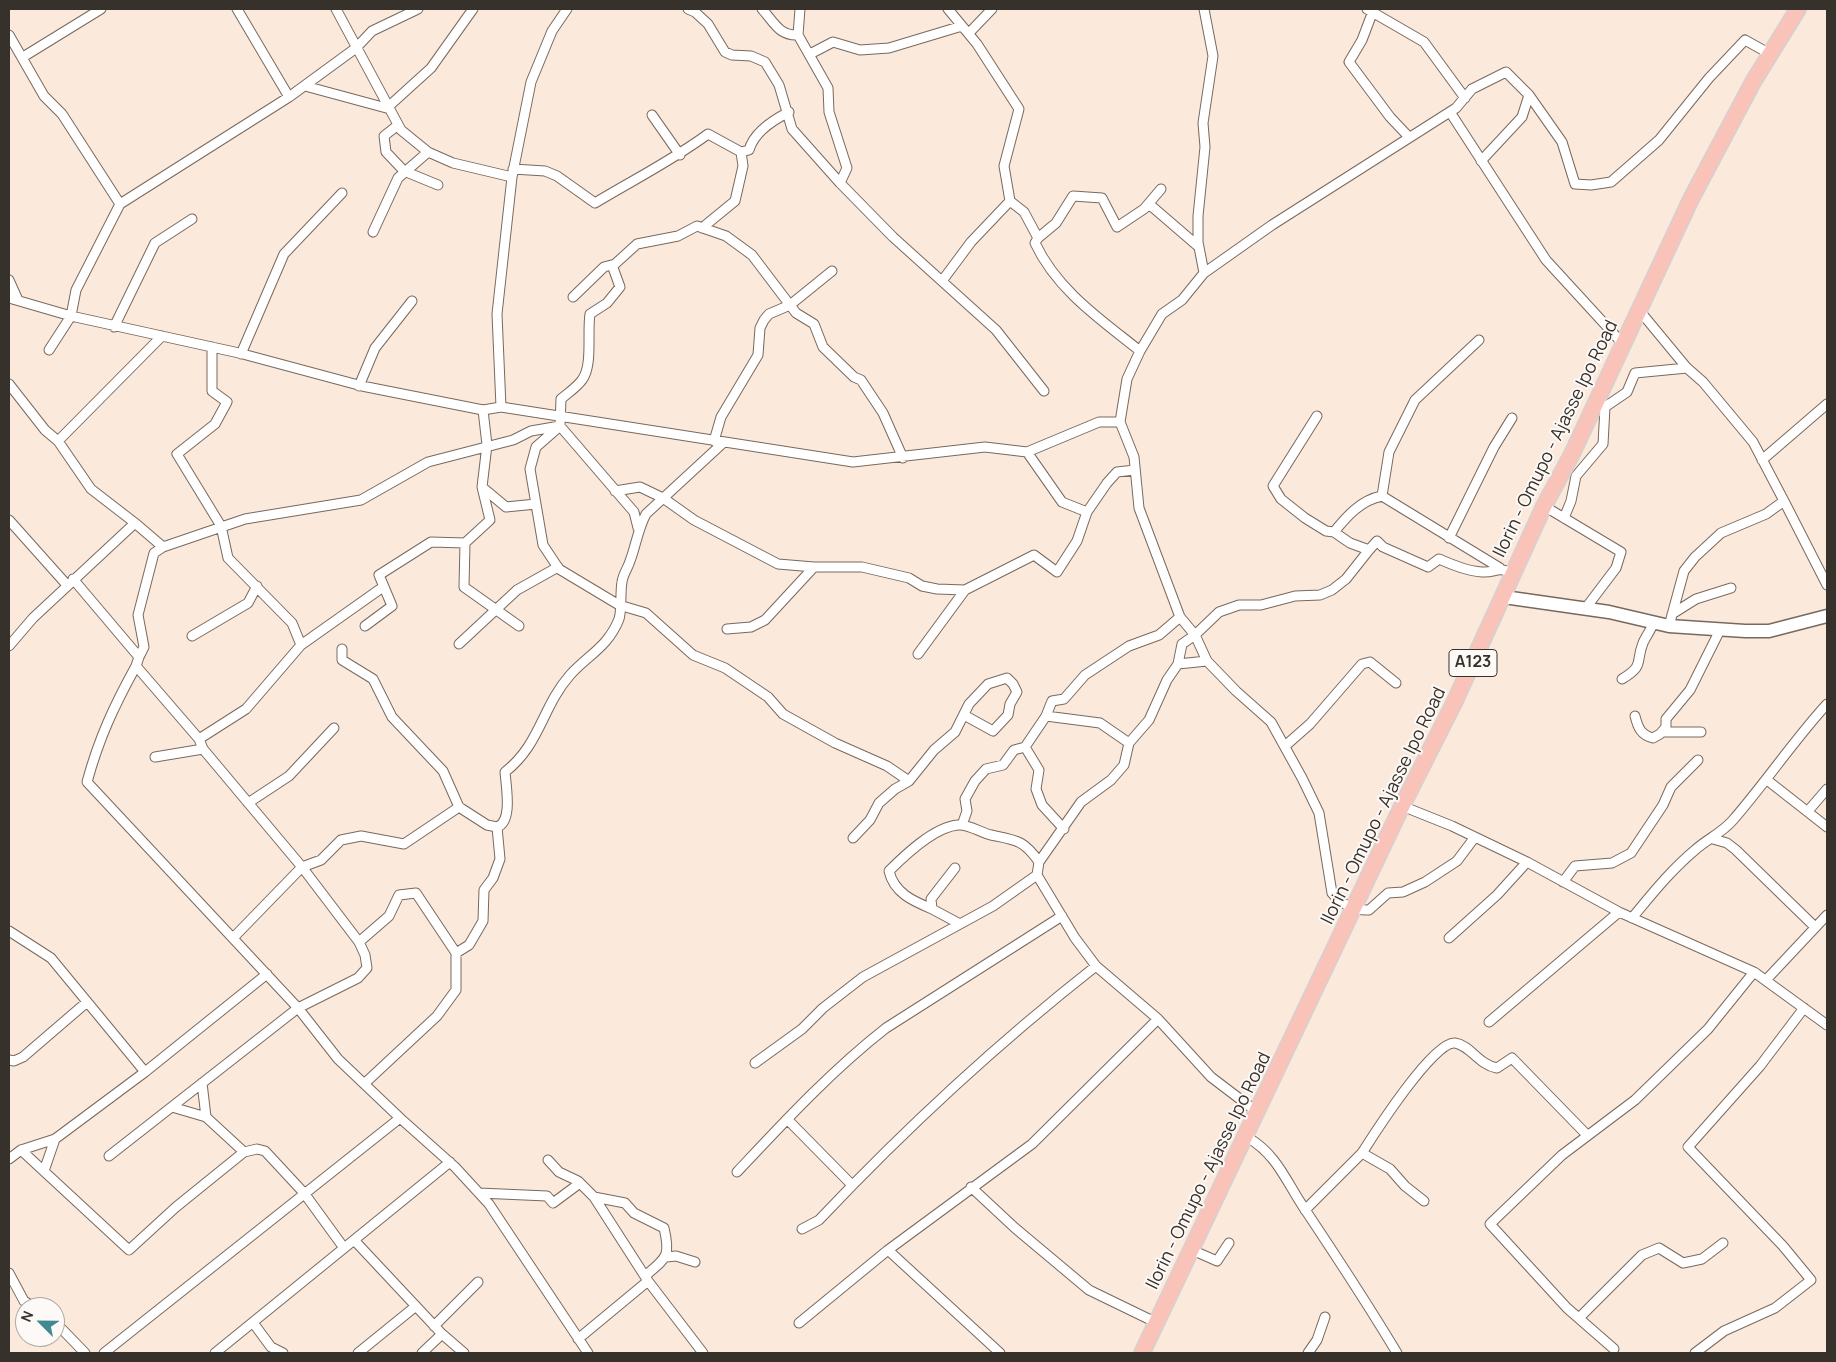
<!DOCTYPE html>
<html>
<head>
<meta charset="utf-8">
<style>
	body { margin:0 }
	#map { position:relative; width:1836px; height:1362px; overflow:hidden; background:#fbe9dc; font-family:Manrope,sans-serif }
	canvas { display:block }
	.frame { position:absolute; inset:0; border:10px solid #37312b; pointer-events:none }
	.north { position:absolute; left:15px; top:1297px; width:50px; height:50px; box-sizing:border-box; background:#fdf9f7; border:1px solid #aea9a5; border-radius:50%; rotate:293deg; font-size:14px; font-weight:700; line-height:20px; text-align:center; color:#37312b }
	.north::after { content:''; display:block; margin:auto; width:18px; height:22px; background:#428893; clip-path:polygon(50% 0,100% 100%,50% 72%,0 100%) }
</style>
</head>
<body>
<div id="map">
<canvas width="1836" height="1362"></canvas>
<div class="frame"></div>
<div class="north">N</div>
</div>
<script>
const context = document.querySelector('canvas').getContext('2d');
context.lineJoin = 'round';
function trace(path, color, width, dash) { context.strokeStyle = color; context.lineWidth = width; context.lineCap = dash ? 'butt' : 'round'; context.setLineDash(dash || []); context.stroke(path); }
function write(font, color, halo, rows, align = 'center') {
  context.font = font + ' Manrope,sans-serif'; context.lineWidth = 4; context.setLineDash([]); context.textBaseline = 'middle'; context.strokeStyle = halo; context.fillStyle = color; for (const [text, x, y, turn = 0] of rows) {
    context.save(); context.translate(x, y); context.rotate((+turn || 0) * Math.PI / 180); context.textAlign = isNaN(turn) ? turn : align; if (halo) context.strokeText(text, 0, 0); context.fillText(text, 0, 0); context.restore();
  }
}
const street = new Path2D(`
	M237 9 289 97
	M336 9 401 130 428 152 453 163 512 177
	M688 9 695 12 708 24 725 52 732 55 751 56 765 62 779 85 792 129 840 183
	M762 9C774 22 779 36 798 35
	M800 9 798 35 828 88 829 112 847 168 840 183 893 237 996 330 1044 391
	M948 9 977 44 1019 109 1004 166 1010 201 1024 212 1038 238 1035 243C1057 290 1100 319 1140 351
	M1367 9 1424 42 1465 98
	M1373 11 1362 40 1349 62 1390 117 1408 136
	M969 33 992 9
	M9 35 44 96 62 114 120 204
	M810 54 833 42 860 50 889 48 962 26
	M23 57 101 9
	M305 86 390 109
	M388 107 431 68 473 9
	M1450 112 1546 260 1623 344
	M652 115 680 155
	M398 125 384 136 386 152 404 171 438 185
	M1481 161 1522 117 1529 95
	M513 169 545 171 557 176 595 203C633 180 673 160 708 134L741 152 749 150C754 132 773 120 789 112
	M1149 204 1199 247
	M702 228 735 201 743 166 741 152
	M373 232 398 178 428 152
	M1038 238 1056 223 1073 196 1102 198 1117 227 1144 209 1161 189
	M1204 273 1198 242V216L1205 147 1203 123 1213 56 1204 9
	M9 280 18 300
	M942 281 971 242 1010 201
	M573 297 604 267 615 264 637 244 678 236 697 226 726 236 752 255 796 313 814 324 823 347 854 377 861 380 883 413 903 458
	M9 298 71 316 239 353 362 386 483 410 501 407 853 462 985 447 1027 452 1099 422H1120
	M1639 310 1687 368 1703 382 1753 442 1784 501
	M114 327 155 243 192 219
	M212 347V391L227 402 215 424 177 454 221 526 228 558 292 623 301 645
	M49 350 71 316 76 290 120 204 289 97 356 48 372 31 418 9
	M241 354 284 254 342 193
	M9 384 45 430 58 441 91 489 135 523
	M359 386 375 348 412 301
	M1601 403 1605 407 1627 392 1635 373 1687 368
	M501 407 497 314 512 177 531 82 552 31 567 9
	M483 410 487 445 482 487 506 507 536 504
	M1317 416 1273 486 1281 499 1305 518 1326 531 1334 532 1350 543 1369 550 1377 541 1383 547 1428 567 1439 559C1453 565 1467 571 1482 572 1496 573 1496 566 1513 573
	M58 441 162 336
	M714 441 721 417 758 355 760 328 764 320 769 314 790 305 832 271
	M1027 452 1062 502 1087 512
	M1762 460 1827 404
	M482 487 490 520 465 543 464 587 519 626
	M615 491 640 487 663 498 694 520 778 564 814 567H862L909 578 922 586 937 589 965 590 1034 555 1057 572 1077 541 1087 512 1107 483 1117 472 1135 470
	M1382 496 1389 452 1415 400 1479 340
	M1544 506 1621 552 1616 568 1585 609
	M1564 518 1571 501 1576 476 1603 444 1605 407
	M9 520 67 585
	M638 528 634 512 560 426 536 447 530 469 543 545 559 569 619 605 646 613 693 655 725 668 768 697 783 714 835 743 887 766 909 781
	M1334 532C1347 516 1361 500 1382 496L1500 568
	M1449 538 1494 447 1512 418
	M73 579 139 657 136 666 199 739 203 749 155 757
	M1672 614 1696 599 1731 588
	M365 626 392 606 379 575 431 542 465 543
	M1669 626 1684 571 1695 557 1721 533 1766 514 1784 501 1827 585
	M727 629 751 627 765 620 814 567
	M192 636 248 603 257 586
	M459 644 517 590 558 567
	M9 646 33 618 135 523 163 547 245 519 361 500 428 462 513 440 531 431 560 426 561 399C568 393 577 387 582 380 593 366 587 332 590 314L607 303 620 287 612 265
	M342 649V660L373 679 392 717 443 771 459 807 487 825 497 827
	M918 654 965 590
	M139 657 144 647 138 615 154 553 163 547
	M1178 664 1207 661
	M136 666C114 706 99 738 87 782L298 1008 338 1059 400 1118 455 1167 489 1204 588 1353
	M1622 679C1645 665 1635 663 1643 643 1646 636 1651 630 1654 622
	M1046 716 1052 701 1064 699 1085 675 1129 646 1159 635 1180 617
	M1635 716C1638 728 1641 735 1653 738L1660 734 1666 727V719L1690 690 1720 630
	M1662 732H1701
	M199 739 246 709 301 645 383 587
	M1285 746 1310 724 1362 664 1370 662 1396 683
	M1025 747 1039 770 1036 789 1042 805 1064 829
	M1767 780 1827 827
	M248 803 289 776 334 728
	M1402 806 1452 826 1527 862 1619 912 1754 972 1827 1025
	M1808 811 1827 789
	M962 825 967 811 965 799 975 781 986 769 1003 765 1014 750 1025 747 1046 716 1100 723 1129 743
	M1475 837 1457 861 1425 882 1403 892 1388 893 1369 910C1355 911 1341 904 1332 893L1319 813 1302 778 1271 722 1236 691 1207 661 1195 635 1180 617 1139 508 1134 457 1120 422 1127 379 1140 351 1162 314 1182 300 1204 273 1272 225 1456 108 1472 89 1506 72 1529 95 1562 142 1575 184 1591 185 1611 182 1659 140 1709 78 1745 40 1770 54
	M853 838 870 820 879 803 895 789 909 781 934 750 955 732 969 704 988 684 1007 678 1013 684 1017 692 1010 704 1008 715 993 731 964 715
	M1713 839 1727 843 1736 850 1815 927
	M1039 862 1081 802 1111 780 1124 765 1129 743 1149 720 1167 680 1178 664 1182 644 1195 635 1219 612 1239 605H1261L1295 596 1320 595 1332 590 1346 579 1369 550
	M955 868 931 899 932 909 960 924
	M1563 882 1575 866 1612 863 1631 853 1663 805 1671 787 1698 760
	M932 909C913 901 894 893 889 871 905 855 934 827 958 825 969 824 981 833 991 835 1016 840 1024 840 1039 862L1037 875 1075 938 1096 966 1158 1019 1211 1077 1257 1112
	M1632 918C1652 894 1671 870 1695 850 1707 839 1722 833 1733 820 1766 782 1794 740 1827 704
	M9 931 51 958 145 1072
	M233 938 302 867 321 860 341 840 361 836 404 844 459 807
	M1449 938 1497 895 1527 862
	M359 942 389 916 399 895 416 893 456 953
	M1766 980 1827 915
	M1489 1022 1619 912
	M9 1060 14 1061 23 1057 87 1002
	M755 1063 802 1029 823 1008 863 977 993 906 1037 875
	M202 1083 206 1117 244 1152
	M364 1084 437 1016 456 990V953L469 945 483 921 484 890 493 878 500 859 497 827C513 822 506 786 505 772 540 745 542 707 570 675 588 655 608 647 619 619 622 610 620 592 622 582 623 574 628 568 630 561 636 545 638 529 646 514L724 442
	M172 1107 206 1117
	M787 1119 852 1185
	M1247 1137C1278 1155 1286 1182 1306 1211 1338 1259 1367 1303 1397 1353
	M21 1150 55 1139 145 1072 267 974
	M1362 1153C1374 1134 1434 1040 1455 1043 1470 1045 1479 1065 1497 1068L1512 1058 1587 1135
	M109 1156 298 1008 358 978 367 968 365 955 359 942 302 867 203 749
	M9 1159 21 1150 129 1250 176 1207 244 1152 257 1149 265 1151 304 1193 344 1248
	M548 1160 559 1172 578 1181 594 1197 648 1281 703 1353
	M44 1171 55 1139
	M737 1172C784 1122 831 1071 886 1028L1062 916
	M971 1187 1015 1228 1089 1290 1157 1323
	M479 1193 547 1196 553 1203 580 1183
	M594 1197 625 1203 634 1213 664 1228C671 1257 666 1258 645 1276
	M1305 1210 1362 1153 1390 1169 1405 1186 1424 1201
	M802 1229 819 1220C905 1129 998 1043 1096 966
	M354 1240 442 1334
	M1192 1250 1217 1261 1229 1243
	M666 1257 676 1256 695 1262
	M9 1273 24 1301 34 1307
	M1579 1318 1642 1255 1659 1248 1683 1263 1702 1259 1723 1243
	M55 1322 85 1353
	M799 1323 888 1250
	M254 1324 271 1347 283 1353
	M434 1326 478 1282
	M578 1339 648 1281
	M1614 1349 1567 1308 1490 1224 1562 1155 1635 1100 1708 1029 1754 972
	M104 1353 400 1118
	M215 1353 450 1162
	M358 1353 416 1306
	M422 1353 442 1334 464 1353
	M1000 1353 888 1250 1032 1144 1158 1019
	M1308 1353 1317 1340 1325 1317
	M1695 1353 1724 1331 1775 1308 1811 1280 1783 1246 1688 1147 1760 1066 1804 1008`);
const secondary = new Path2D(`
	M1504 597 1609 612 1669 626 1745 631H1769L1827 616`);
const highway = new Path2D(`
	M1142 1353 1402 806 1454 703 1544 506 1571 456 1691 199 1753 82 1798 9`);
const shields = [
	[1473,663,48]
];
const shieldNames = [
	["A123",1473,663]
];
const streetNames = [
	["Ilorin - Omupo - Ajasse Ipo Road",1556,439,-64],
	["Ilorin - Omupo - Ajasse Ipo Road",1384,806,-64],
	["Ilorin - Omupo - Ajasse Ipo Road",1209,1171,-64]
];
trace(street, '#79695d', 11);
trace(secondary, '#79695d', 15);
trace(highway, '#d3d2d0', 18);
trace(street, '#fff', 9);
trace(secondary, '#fff', 12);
trace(highway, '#fac3b9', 15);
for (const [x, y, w] of shields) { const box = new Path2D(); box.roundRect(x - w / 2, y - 13.5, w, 27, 4); context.fillStyle = '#fdf9f7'; context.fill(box); trace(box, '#37312b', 1); }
write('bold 16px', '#37312b', null, shieldNames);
write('18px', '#37312b', '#fdf9f7', streetNames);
</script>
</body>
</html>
